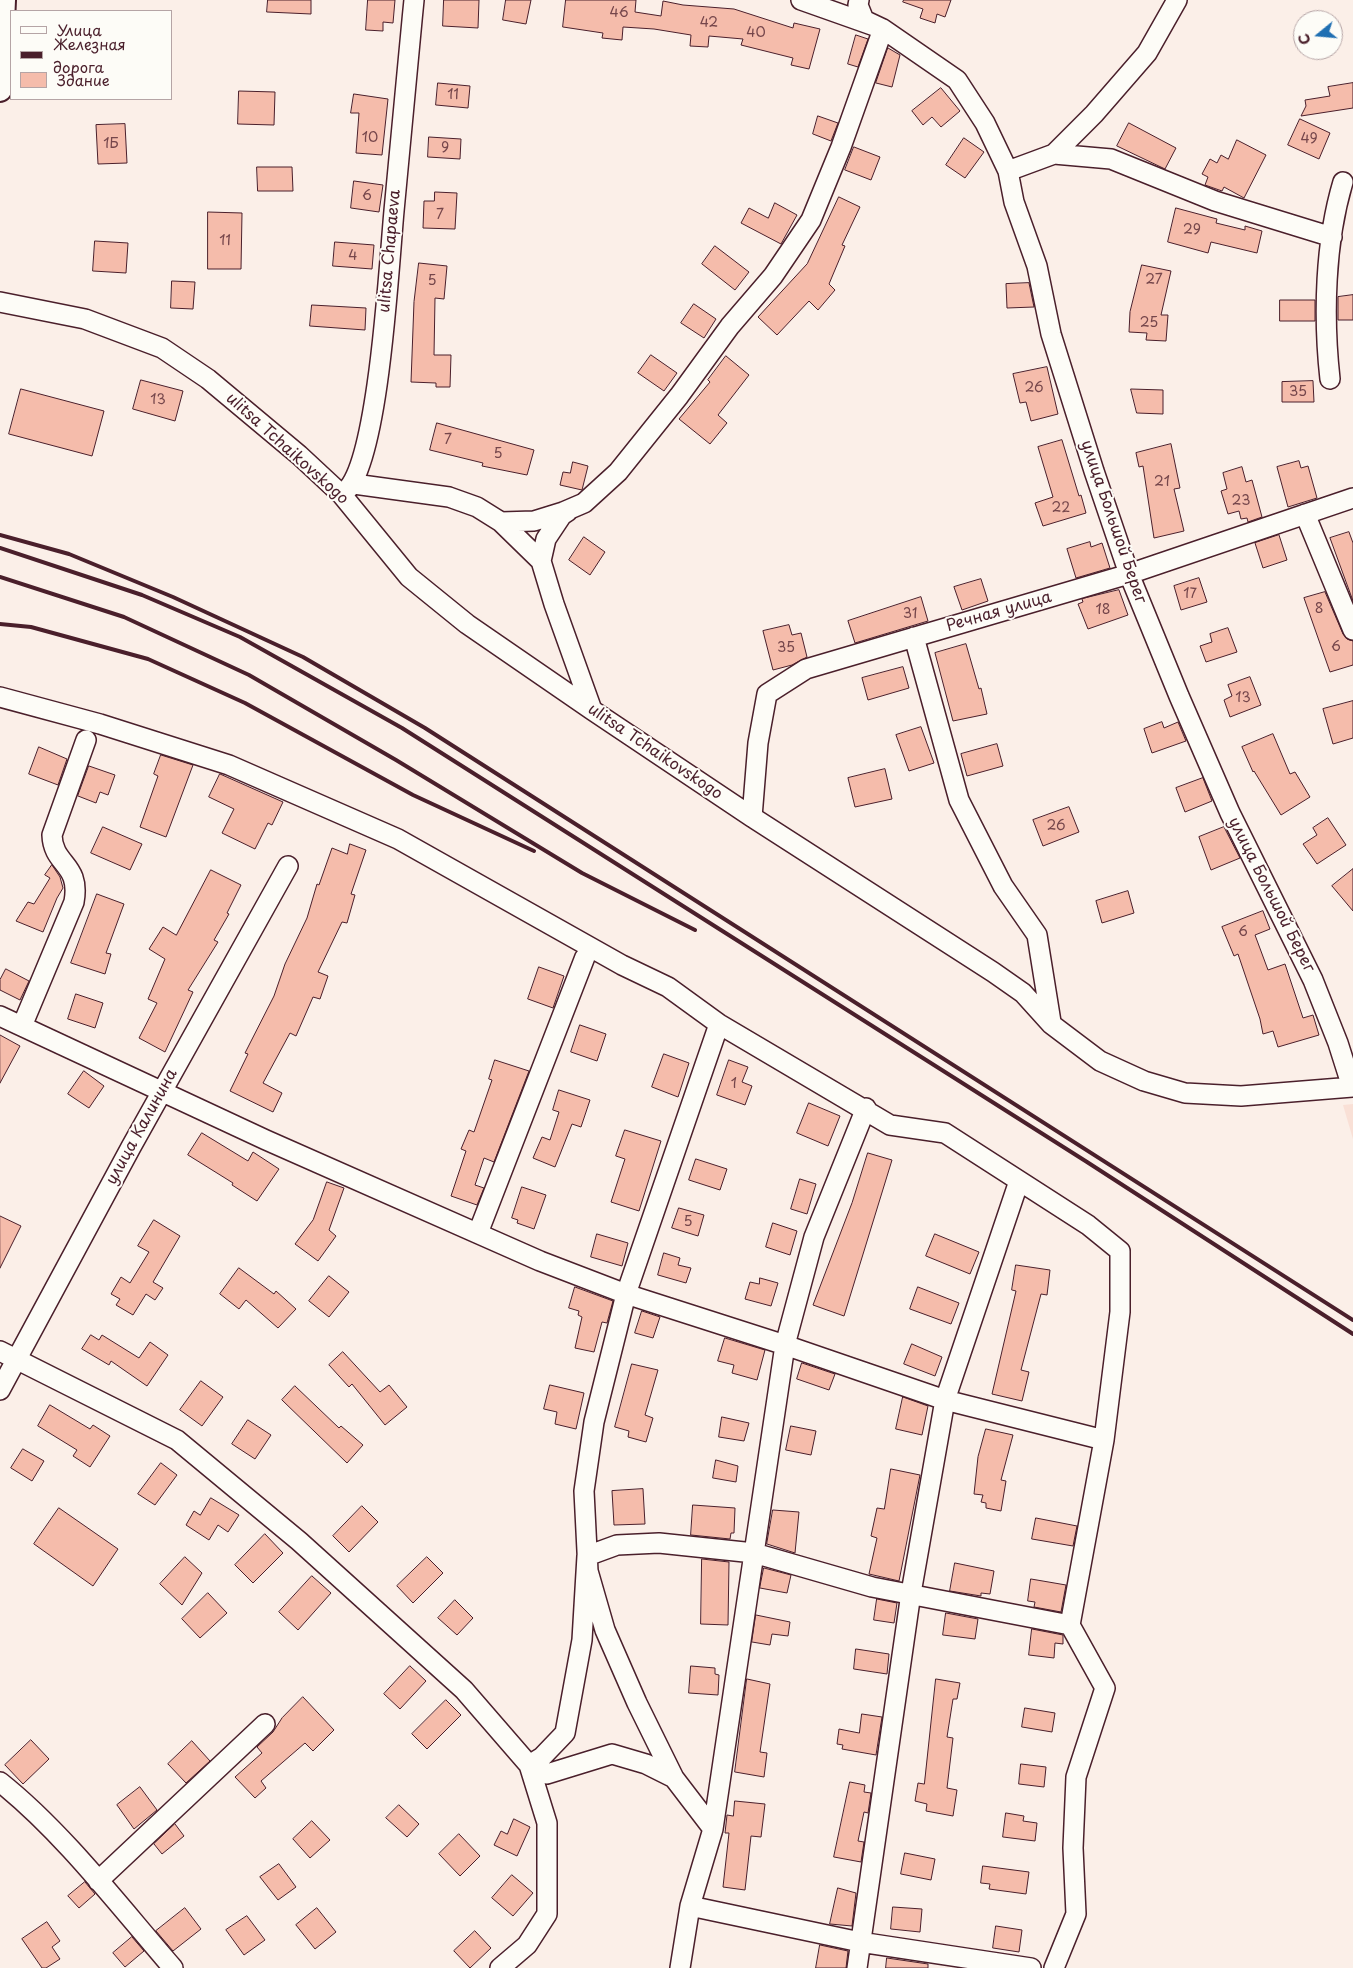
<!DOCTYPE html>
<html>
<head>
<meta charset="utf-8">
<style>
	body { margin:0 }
	#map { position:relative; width:1353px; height:1968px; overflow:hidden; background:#fbefe8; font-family:"Playpen Sans",sans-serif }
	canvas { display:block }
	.legend { position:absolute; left:10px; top:10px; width:162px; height:90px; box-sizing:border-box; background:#fdfcf7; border:1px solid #b5a4a5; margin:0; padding:6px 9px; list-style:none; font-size:15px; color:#4a1f2b }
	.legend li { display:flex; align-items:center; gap:10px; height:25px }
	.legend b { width:25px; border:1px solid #b5a4a5 }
	.north { position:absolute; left:1293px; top:10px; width:50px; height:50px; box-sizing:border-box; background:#fdfcf7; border:1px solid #b5a4a5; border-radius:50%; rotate:253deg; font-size:14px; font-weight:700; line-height:20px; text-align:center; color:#4a1f2b }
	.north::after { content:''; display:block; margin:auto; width:18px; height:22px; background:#1f6fb2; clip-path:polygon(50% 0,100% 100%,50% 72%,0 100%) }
</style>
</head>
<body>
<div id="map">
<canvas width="1353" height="1968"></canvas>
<ul class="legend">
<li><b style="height:6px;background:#fdfcf7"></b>Улица</li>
<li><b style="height:6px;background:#4a1f2b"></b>Железная дорога</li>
<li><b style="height:14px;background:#f5bcab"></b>Здание</li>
</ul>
<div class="north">С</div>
</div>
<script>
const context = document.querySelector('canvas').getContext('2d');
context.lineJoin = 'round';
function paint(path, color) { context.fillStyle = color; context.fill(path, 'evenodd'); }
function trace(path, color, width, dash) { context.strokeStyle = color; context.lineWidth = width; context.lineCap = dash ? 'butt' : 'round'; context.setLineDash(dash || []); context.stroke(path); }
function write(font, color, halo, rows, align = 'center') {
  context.font = font + ' "Playpen Sans",sans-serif'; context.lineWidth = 4; context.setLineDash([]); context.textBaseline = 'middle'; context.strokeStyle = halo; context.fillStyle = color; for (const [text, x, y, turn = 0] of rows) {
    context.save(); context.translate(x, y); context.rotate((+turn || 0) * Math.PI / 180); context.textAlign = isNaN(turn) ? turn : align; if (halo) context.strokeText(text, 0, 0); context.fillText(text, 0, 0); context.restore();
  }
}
const built = new Path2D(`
	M1353 1104V1139L1343 1105Z`);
const building = new Path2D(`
	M268 0H311V14L267 12Z
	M368 0H395L393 23 383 22V31L366 30Z
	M444 0H479L478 28 443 26Z
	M506 0H531L526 24 503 20Z
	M566 0H636L635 12 661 16 663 1 683 5 734 9 793 28 794 23 820 29 809 69 791 65 793 58 741 45 743 39 709 36 708 47 690 46 691 35 654 29 623 27 622 40 602 38 603 33 563 27Z
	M904 0H951L945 17 937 14 935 23 920 18 923 9 903 2Z
	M856 35 868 39 858 67 848 64Z
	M888 48 900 55 892 87 876 83Z
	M438 83 470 86 468 108 436 105Z
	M1353 83V108L1301 116 1306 106 1305 100 1330 96 1328 87Z
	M941 88 960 111 941 127 932 117 923 125 912 111Z
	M239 91 275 92 274 125 238 124Z
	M354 94 388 99 382 155 356 153 359 113H351Z
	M818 116 838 123 831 141 813 134Z
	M1300 119 1330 133 1319 159 1288 145Z
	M1129 123 1176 148 1165 169 1117 146Z
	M125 124 127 163 98 164 96 125Z
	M429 137 461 139 460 159 428 157Z
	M964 138 984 152 965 178 946 165Z
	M1237 140 1266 155 1244 198 1224 187 1222 191 1205 185 1208 177 1202 174 1210 159 1217 163 1221 155 1228 159Z
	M854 147 880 157 871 180 845 170Z
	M257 167H292L293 191H258Z
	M354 181 383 185 379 212 351 208Z
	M435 192 457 193 455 229 423 228 424 201H434Z
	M839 197 860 207 842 245 845 246 829 284 835 290 818 310 809 301 777 335 758 317 807 264Z
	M775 203 797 215 781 244 741 223 749 208 768 218Z
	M1176 208 1217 219 1216 223 1245 230V226L1262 231 1257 253 1211 242 1208 253 1168 242Z
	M208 212 242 213 241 269H208Z
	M95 241 128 243 126 273 93 271Z
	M335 242 374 245 372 269 333 266Z
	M715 246 749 272 735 290 702 264Z
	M419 263 447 266 444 299 435 298 434 355H451L450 387H436V383L411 382 414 302Z
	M1142 265 1171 271 1161 315H1168L1166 341 1146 340 1147 333 1129 332 1130 312Z
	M172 281 195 282 193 309 171 308Z
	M1029 283 1034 307 1007 308 1006 284Z
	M1353 295V320H1338V297Z
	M1280 300H1315V321H1280Z
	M694 304 716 319 704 338 681 323Z
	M312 305 366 308 365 330 310 326Z
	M651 355 677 373 664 391 638 373Z
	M726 356 749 375 718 415 727 423 710 444 679 419 710 382 708 380Z
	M1047 367 1058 414 1031 421 1026 402 1020 403 1013 374Z
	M141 380 183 391 175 421 133 409Z
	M1313 381 1314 402H1282V382Z
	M21 389 104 411 92 456 9 434Z
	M1131 389 1163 390V414L1137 413Z
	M437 423 534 450 527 475 482 466 483 463 430 450Z
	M1062 440 1079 496 1081 495 1086 513 1043 526 1035 503 1053 497 1038 447Z
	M1171 444 1180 488 1174 489 1184 531 1154 538 1143 466 1139 467 1136 453Z
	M1299 461 1301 468 1308 466 1317 498 1288 507 1277 467Z
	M573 462 588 466 582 490 560 485 563 472 570 473Z
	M1242 467 1246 482 1252 480 1262 517 1248 522 1247 518 1241 519 1239 511 1228 514 1221 491 1227 489 1223 473Z
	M1349 532 1353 543V601L1330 538Z
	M1279 535 1287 560 1263 568 1255 543Z
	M584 537 605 552 590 575 569 560Z
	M1090 542 1091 547 1102 543 1110 568 1076 578 1067 549Z
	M1199 578 1207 602 1181 610 1174 586Z
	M981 579 988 601 962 610 954 587Z
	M1119 590 1128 615 1088 629 1078 604 1083 602 1082 599Z
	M1325 592 1343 634 1347 639 1353 641V665L1330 672 1304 598Z
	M921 597 928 621 855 643 848 621Z
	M789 625 792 635 801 633 807 657 792 665 773 670 763 631Z
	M1228 628 1237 652 1206 662 1200 646 1212 642 1210 634Z
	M966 644 979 689 981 688 987 714 953 721 935 653Z
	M903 667 909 688 868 700 862 678Z
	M1250 677 1261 705 1230 717 1224 700 1232 696 1228 685Z
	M1353 701V738L1333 744 1323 709Z
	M1162 722 1164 728 1178 722 1186 741 1152 753 1144 729Z
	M921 727 934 763 909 771 896 735Z
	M1273 734 1290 774 1295 772 1310 797 1281 815 1254 771 1253 772 1242 747Z
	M997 744 1003 766 967 776 961 754Z
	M39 747 67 759 58 785 29 774Z
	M161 755 193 765 166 837 140 827 158 776 154 774Z
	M89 766 115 775 108 795 100 792 96 803 78 796Z
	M885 769 892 799 855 807 848 778Z
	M220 774 283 802 272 825 268 823 255 849 222 833 234 809 209 797Z
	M1203 778 1212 801 1185 812 1176 788Z
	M1069 807 1079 832 1043 846 1033 820Z
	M1328 818 1346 845 1317 864 1303 844 1317 835 1313 828Z
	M103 827 142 844 130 870 91 853Z
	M1224 827 1240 858 1211 870 1199 837Z
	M350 844 366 850 351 894 355 895 347 923 342 922 318 972 328 976 320 999 313 997 296 1036 290 1033 263 1083 282 1093 273 1112 230 1091 248 1054 245 1053 274 996 285 964 307 918 317 884 319 885 332 848 347 854Z
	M52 865 60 877 63 888 57 898 43 932 16 921 28 902 34 904 50 878 45 875Z
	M1353 869V911L1332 886Z
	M211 870 241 885 227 913 229 914 214 940 218 942 188 990 193 992 165 1052 139 1038 157 1003 148 999 165 959 149 949 163 927 176 935Z
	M1128 891 1134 913 1102 923 1096 901Z
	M97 894 124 904 106 953 111 954 105 974 71 963Z
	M1263 911 1270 929 1255 935 1268 970 1285 964 1303 1018 1313 1015 1319 1035 1278 1047 1273 1031 1263 1034 1260 1019 1238 954 1234 956 1222 927Z
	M539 967 564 976 553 1008 528 999Z
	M6 969 29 981 20 1000 0 990V980Z
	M76 994 103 1003 95 1028 68 1019Z
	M580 1025 606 1034 597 1061 571 1052Z
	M0 1035 20 1046 0 1083Z
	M664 1054 689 1063 678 1097 652 1087Z
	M495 1060 529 1071 494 1162 484 1158 475 1185 484 1188 477 1205 451 1196 466 1151 461 1149 469 1130 474 1132 492 1080 489 1079Z
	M729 1060 748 1067 742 1082 752 1086 745 1105 717 1095Z
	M84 1071 104 1086 89 1108 68 1094Z
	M559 1090 590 1100 581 1127 572 1124 555 1167 533 1158 542 1137 550 1140 559 1112 553 1110Z
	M809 1103 840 1116 828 1146 797 1133Z
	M625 1130 661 1141 639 1211 611 1202 625 1159 616 1156Z
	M202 1133 248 1161 253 1152 279 1169 257 1201 232 1185 233 1183 188 1155Z
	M868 1153 892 1160 844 1316 813 1305 852 1203Z
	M696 1159 727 1169 720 1190 689 1180Z
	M800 1179 816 1184 807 1214 791 1209Z
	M327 1182 344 1188 329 1230 336 1236 318 1261 295 1244 313 1220Z
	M522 1187 546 1195 534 1229 517 1223 518 1220 512 1218Z
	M679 1208 704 1215 698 1236 672 1228Z
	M0 1216 21 1226 0 1268Z
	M154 1220 180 1236 153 1282 163 1288 155 1300 146 1294 133 1315 116 1305 120 1299 111 1294 121 1277 130 1283 149 1252 138 1246Z
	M773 1223 797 1231 790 1255 766 1247Z
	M597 1234 628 1243 622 1266 591 1257Z
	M935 1234 979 1252 970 1274 926 1256Z
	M664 1253 680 1258 678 1265 691 1268 686 1283 658 1275Z
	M1016 1265 1050 1270 1047 1295 1041 1294 1021 1370 1029 1372 1022 1401 992 1394 1016 1291 1012 1290Z
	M239 1268 274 1294 276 1291 296 1309 278 1328 246 1300 239 1309 220 1294Z
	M329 1276 349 1292 329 1317 309 1301Z
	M760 1278 778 1283 771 1306 745 1299 750 1282 759 1284Z
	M575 1287 613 1301 607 1323 602 1322 594 1352 575 1348 582 1317 578 1315 579 1311 569 1308Z
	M918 1287 959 1303 951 1324 910 1309Z
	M642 1311 660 1317 653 1338 635 1333Z
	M91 1335 99 1340 102 1335 139 1358 150 1342 168 1355 147 1386 111 1361 109 1365 82 1349Z
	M725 1338 765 1350 757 1380 732 1373 734 1365 718 1361Z
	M912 1344 942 1357 935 1376 904 1364Z
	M343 1352 380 1392 389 1385 407 1407 385 1425 352 1384 349 1387 329 1365Z
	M802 1363 835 1374 829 1390 797 1379Z
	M632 1364 658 1370 645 1415 653 1418 646 1442 628 1437 629 1431 615 1427Z
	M201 1381 223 1397 202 1426 180 1410Z
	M550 1385 584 1393 576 1429 555 1424 557 1412 544 1409Z
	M295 1386 339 1428 341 1426 363 1445 347 1463 282 1400Z
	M903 1397 928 1406 922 1435 896 1429Z
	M50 1405 90 1429 93 1425 110 1436 90 1467 73 1456 77 1450 38 1426Z
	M722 1417 749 1423 744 1441 719 1437Z
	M248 1420 271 1435 255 1459 232 1444Z
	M791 1426 816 1431 811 1455 786 1450Z
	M986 1429 1013 1435 1001 1480 1006 1481 1001 1511 986 1508V1503L981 1502 983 1495 974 1494 978 1457Z
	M23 1449 44 1461 32 1481 11 1468Z
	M716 1460 738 1466 736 1482 713 1478Z
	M161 1463 177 1475 155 1505 138 1494Z
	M891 1469 920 1475 899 1581 869 1574 877 1538 871 1536 877 1508 884 1509Z
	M643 1489 645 1524 614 1525 612 1491Z
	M211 1498 239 1515 228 1532 218 1525 209 1540 186 1525 194 1511 200 1515Z
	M693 1505 735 1508 734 1533H731L730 1539 691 1535Z
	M362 1506 378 1522 349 1552 333 1536Z
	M59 1508 118 1549 93 1586 34 1544Z
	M773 1510 799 1512 795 1553 767 1544Z
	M1036 1518 1077 1526 1073 1546 1032 1539Z
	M265 1534 283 1553 253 1583 235 1565Z
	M185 1557 202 1573 182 1605 160 1584Z
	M427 1557 443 1573 413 1603 397 1586Z
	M702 1559 729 1562 728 1625 701 1624Z
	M955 1563 994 1571 990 1594 981 1593V1596L950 1591Z
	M764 1568 791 1575 787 1593 760 1588Z
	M312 1576 331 1593 298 1630 279 1612Z
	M1031 1579 1066 1585 1061 1612 1034 1607 1035 1602 1028 1601Z
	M208 1593 227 1613 200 1638 182 1619Z
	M877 1599 897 1603 894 1623 874 1620Z
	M455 1600 473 1618 457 1635 438 1618Z
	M946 1613 978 1619 975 1639 943 1635Z
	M756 1615 790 1622 788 1636 772 1634 770 1645 752 1642Z
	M1032 1629 1063 1635V1644L1055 1643 1054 1658 1029 1655Z
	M856 1649 889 1654 887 1674 854 1669Z
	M410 1666 426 1681 400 1709 384 1694Z
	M691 1666 715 1668V1674L719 1675 718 1695 689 1693Z
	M747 1679 770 1684 760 1752 767 1753 764 1777 735 1772Z
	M936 1679 960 1683 957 1699H953L947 1737 953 1738 947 1788 957 1790 953 1816 926 1811 927 1804 915 1801 918 1783 924 1784Z
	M303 1697 334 1730 313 1751 305 1743 261 1781 266 1788 255 1798 235 1777 262 1753 257 1747 273 1732 282 1718Z
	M446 1700 461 1715 427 1749 412 1734Z
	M1025 1708 1055 1713 1052 1732 1022 1727Z
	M862 1714 882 1717 876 1755 842 1749 843 1745 837 1744 839 1729 859 1733Z
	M31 1740 49 1759 23 1784 5 1765Z
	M192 1741 210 1761 186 1783 168 1764Z
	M1021 1764 1046 1767 1044 1787 1019 1784Z
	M850 1782 865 1785 864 1792 871 1793 868 1813 864 1812 858 1841 864 1842 861 1862 834 1857Z
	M140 1787 157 1810 134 1829 117 1805Z
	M735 1801 765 1804 761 1837 751 1836 745 1890 723 1887 729 1833H725L727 1815 733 1816Z
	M399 1805 419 1824 407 1837 386 1818Z
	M1006 1813 1024 1816 1023 1821 1037 1823 1035 1841 1003 1837Z
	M514 1819 530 1827 517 1856 494 1845 501 1831 507 1834Z
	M312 1821 330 1840 310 1858 293 1839Z
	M175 1824 184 1836 162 1854 154 1844Z
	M459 1834 480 1856 460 1876 439 1854Z
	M905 1853 935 1859 931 1880 901 1874Z
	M279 1864 296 1887 278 1900 260 1877Z
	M983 1866 1029 1872 1026 1894 989 1889 990 1884 981 1883Z
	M512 1875 533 1893 513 1916 492 1898Z
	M85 1882 95 1894 79 1908 68 1896Z
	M838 1888 856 1893 852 1926 830 1924Z
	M893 1907 922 1909 920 1932 891 1929Z
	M185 1908 201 1929 173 1951 156 1931Z
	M317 1908 336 1932 315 1949 296 1925Z
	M247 1916 265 1940 244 1955 226 1930Z
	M47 1922 60 1941 52 1947 60 1959 46 1968H42L22 1939Z
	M996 1926 1022 1930 1019 1952 993 1948Z
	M475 1931 491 1948 470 1968 454 1951Z
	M132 1937 144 1951 125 1967 113 1953Z
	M820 1945 848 1951 846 1968H816Z
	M887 1958 928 1964V1968H886Z`);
const minor = new Path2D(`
	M801 0 883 29 957 80 985 123 1008 171
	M1177 0 1147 53 1094 114 1054 154 1008 171 1014 202 1037 266 1051 334 1094 471 1129 574 1179 696 1230 813 1313 980 1338 1043 1352 1087
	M1054 154 1111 159 1215 201 1332 237
	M0 302 85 319 162 348 208 379 299 455 342 495 409 577 467 624 592 710 752 817 993 972 1023 993 1051 1024 1100 1061 1144 1081 1185 1093 1241 1096 1353 1087
	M1330 379C1323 316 1325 242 1343 182
	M354 484 449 497 477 507 501 522 534 521 563 512 584 503 618 472 679 396 730 326 773 276 811 220 841 147 883 29 864 20 858 5 859 0
	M346 491C379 459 389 264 394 211 401 140 407 70 414 0
	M568 511 562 515 546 539 541 561 554 604 592 710
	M1305 514 1353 630
	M501 522 541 561
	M914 637 959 800 1003 886 1037 935 1051 1022
	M0 697 100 724 229 765 398 839 622 965 668 987 719 1024 890 1125 945 1133 1088 1225 1120 1251V1312L1104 1440 1070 1625 1105 1688 1076 1777 1073 1848 1076 1914 1054 1968
	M752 817 758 743 767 694 806 669 1129 574 1353 498
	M0 1016 266 1140 540 1261 626 1294 785 1345 945 1400 1104 1440
	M22 1026 74 902C81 863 53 866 52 835L86 740
	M478 1233 585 957
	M0 1351 177 1440 299 1541 464 1690 529 1765 547 1823V1914L527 1945 500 1968
	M0 1390 131 1147 288 866
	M674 1778 646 1764 612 1754 547 1774 529 1765 542 1757 565 1733 582 1640 587 1556 617 1545 659 1543 754 1553 872 1587 1070 1625
	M0 1782C63 1832 120 1907 173 1968
	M713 1829 674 1778 637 1703 605 1630 588 1571 584 1491 594 1422 626 1294 719 1024
	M98 1881 265 1724
	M690 1906 860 1942 1031 1968
	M680 1968 690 1906 713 1829 785 1345 814 1237 866 1108
	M857 1968 911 1593 945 1400 1019 1181`);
const tertiary = new Path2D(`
	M0 90 4 0`);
const rail = new Path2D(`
	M0 535 69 554 173 597 303 657 425 728 1353 1320
	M0 548 142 595 240 637 402 728 1087 1162 1353 1334
	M0 577 124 617 249 675 396 760 582 873 695 930
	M0 624 31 627 148 659 245 703 413 795 534 851`);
const numberNames = [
	["46",619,13],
	["42",709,23],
	["40",756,33],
	["11",453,95],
	["10",370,138],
	["49",1309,139],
	["1Б",111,144],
	["9",445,148],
	["6",367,196],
	["7",440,215],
	["29",1192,230],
	["11",225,241],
	["4",353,256],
	["27",1154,280],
	["5",432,281],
	["25",1149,323],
	["26",1034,388],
	["35",1298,392],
	["13",158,400],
	["7",448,440],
	["5",498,454],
	["21",1162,482],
	["23",1241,501],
	["22",1061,508],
	["17",1190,594],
	["8",1319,609],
	["18",1103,610],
	["31",910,614],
	["6",1336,647],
	["35",786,648],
	["13",1243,698],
	["26",1056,826],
	["6",1243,932],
	["1",734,1084],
	["5",688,1222]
];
const streetNames = [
	["ulitsa Chapaeva",390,251,-85],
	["ulitsa Tchaikovskogo",287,449,42],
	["улица Большой Берег",1113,522,71],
	["Речная улица",999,612,-16],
	["ulitsa Tchaikovskogo",655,752,34],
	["улица Большой Берег",1271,895,63],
	["улица Калинина",142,1127,-61]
];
paint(built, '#f9e0d6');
paint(building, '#f5bcab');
trace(building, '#4a1f2b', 1);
trace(minor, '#4a1f2b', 22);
trace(tertiary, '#4a1f2b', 26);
trace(minor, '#fdfcf7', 19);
trace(tertiary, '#fdfcf7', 22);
trace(rail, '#4a1f2b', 4);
write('14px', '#75464b', null, numberNames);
write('16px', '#4a1f2b', '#fdfcf7', streetNames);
</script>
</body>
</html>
